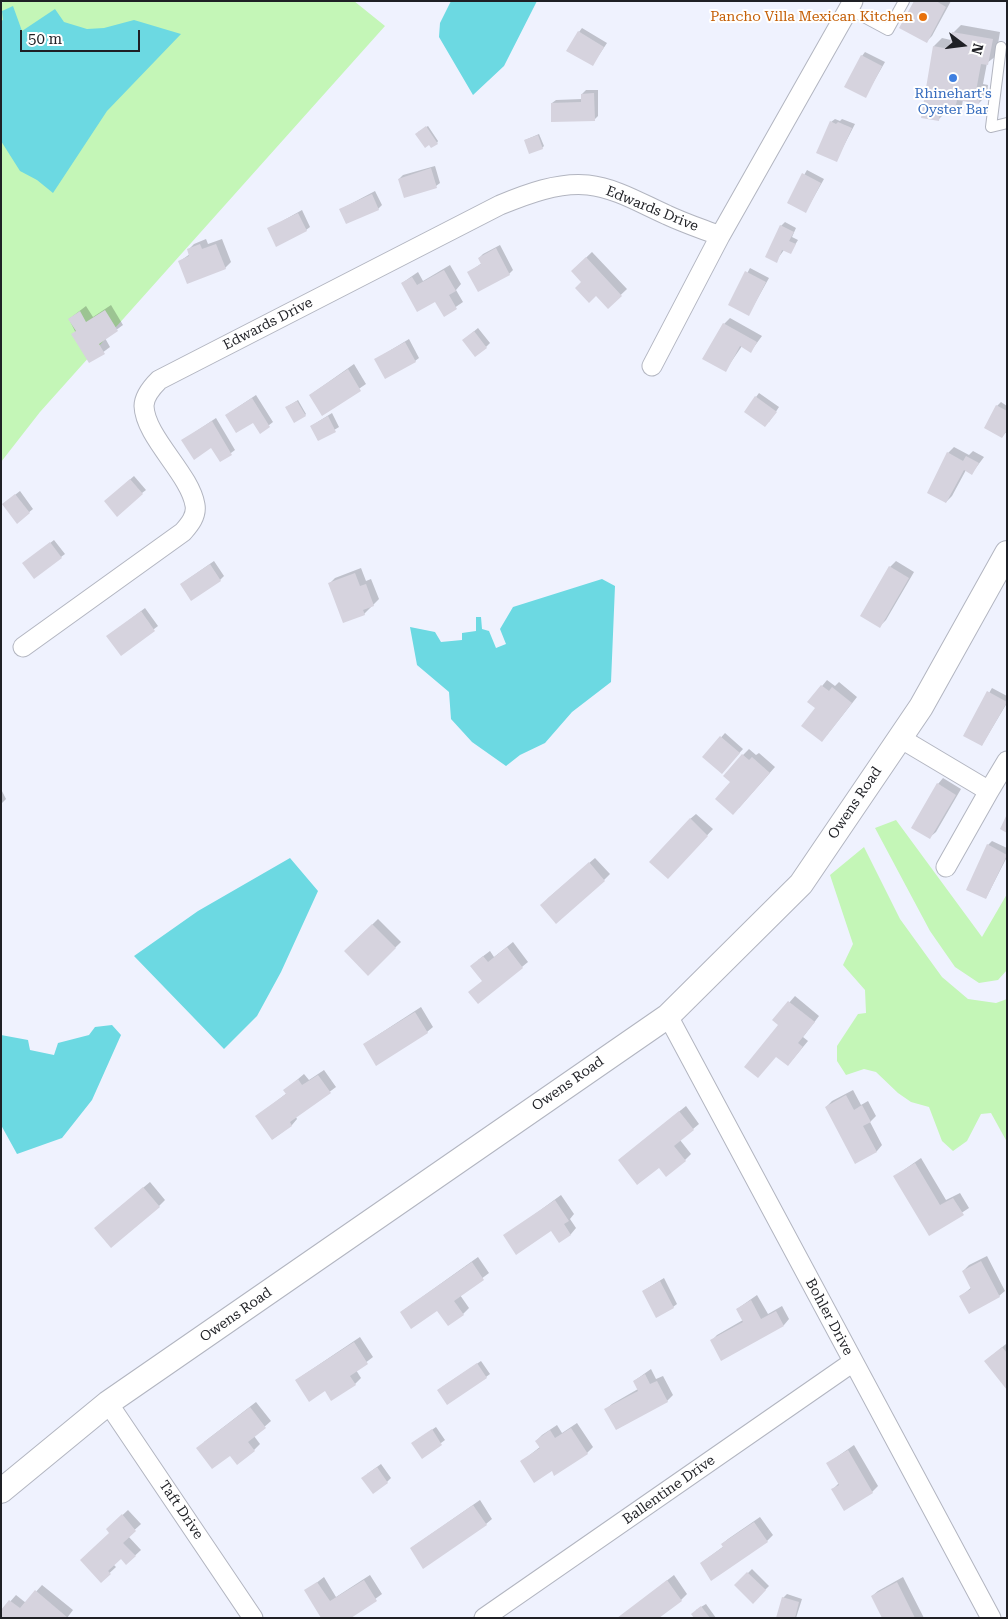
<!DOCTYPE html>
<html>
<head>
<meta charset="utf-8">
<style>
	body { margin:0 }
	#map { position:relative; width:1008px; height:1619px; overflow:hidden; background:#eff2fe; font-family:"Roboto Serif",serif }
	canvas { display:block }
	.frame { position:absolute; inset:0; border:2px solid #1f2025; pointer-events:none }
	.north { position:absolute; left:938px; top:20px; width:50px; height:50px; -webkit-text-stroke:4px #fff; paint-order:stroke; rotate:105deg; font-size:14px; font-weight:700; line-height:20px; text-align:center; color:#1f2025 }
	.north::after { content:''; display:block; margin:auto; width:18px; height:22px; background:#1f2025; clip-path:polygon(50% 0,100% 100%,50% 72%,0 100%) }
	.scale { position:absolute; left:20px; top:30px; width:120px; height:22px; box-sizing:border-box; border:2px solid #1f2025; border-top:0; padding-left:6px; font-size:15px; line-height:18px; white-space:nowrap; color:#1f2025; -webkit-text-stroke:4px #fff; paint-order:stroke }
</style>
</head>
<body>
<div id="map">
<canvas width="1008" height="1619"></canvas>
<div class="frame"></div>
<div class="north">N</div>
<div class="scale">50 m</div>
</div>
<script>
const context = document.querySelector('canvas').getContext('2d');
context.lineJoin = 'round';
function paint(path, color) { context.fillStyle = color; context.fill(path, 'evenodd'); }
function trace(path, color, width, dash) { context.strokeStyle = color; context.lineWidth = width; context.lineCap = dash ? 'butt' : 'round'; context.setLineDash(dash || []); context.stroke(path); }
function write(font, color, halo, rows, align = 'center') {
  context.font = font + ' "Roboto Serif",serif'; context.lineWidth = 4; context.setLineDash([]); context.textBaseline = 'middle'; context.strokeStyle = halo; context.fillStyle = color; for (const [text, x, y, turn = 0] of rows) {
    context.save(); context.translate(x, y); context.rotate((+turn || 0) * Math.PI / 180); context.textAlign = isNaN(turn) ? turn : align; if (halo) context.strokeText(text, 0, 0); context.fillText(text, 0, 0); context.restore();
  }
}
const green = new Path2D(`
	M6 1H354L385 26 40 412 1 462V3Z
	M896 820 982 937 1007 894V970L998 980 979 983 955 967 930 931 875 828Z
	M864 847 900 919 942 977 968 999 996 1003 1007 999V1142L991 1113 981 1114 967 1141 953 1151 942 1141 929 1107 911 1102 898 1093 876 1072 864 1069 846 1075 837 1061V1046L858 1014 866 1013 865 990 843 965 853 944 830 875Z`);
const water = new Path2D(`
	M451 1H537L504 66 473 95 439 37 440 23Z
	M13 6 22 31 55 9 64 22 87 29 104 28 134 20 181 34 107 111 53 193 37 180 20 171 1 141V21L3 20 2 11Z
	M602 579 615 586 611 682 572 712 545 743 520 755 506 766 472 742 451 719 449 692 417 665 410 627 435 632 441 642 462 640V633L476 631V617H481L482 629 489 631 496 648 506 644 500 629 513 607Z
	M290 858 318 891 281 972 257 1016 224 1049 134 956 198 911Z
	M112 1025 121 1035 92 1100 62 1138 17 1154 1 1125V1035L28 1040 30 1050 54 1055 58 1043 89 1035 95 1027Z`);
const shadow = new Path2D(`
	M915 1H951L932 36 926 42Z
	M961 25 1000 32 996 56 987 63 983 84 988 85 987 95 979 103 963 100 962 105 954 113 946 112 938 120 934 46 942 38 951 40 953 33Z
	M582 28 607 43 593 64 579 32Z
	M865 52 885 62 865 97 862 56Z
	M586 90H598V116L594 120 552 103 556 100 582 99V94Z
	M835 119 840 121 842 119 855 124 836 161 831 122Z
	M428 126 438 141 437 143 418 132Z
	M539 134 544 146 542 148 525 140Z
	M435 166 440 183 436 186 399 179 403 175Z
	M807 170 824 179 806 211 788 203Z
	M375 191 382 205 378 209H341Z
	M302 210 310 227 306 230 268 229Z
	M785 222 796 228 792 237 798 240 790 253 784 250 776 261 781 226Z
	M206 239 208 244 222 239 231 262 225 268 180 261 190 254 188 250 194 244Z
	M500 245 513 270 509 274 469 272 482 263 479 258 483 254Z
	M592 252 627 289 608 307 572 271Z
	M450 265 461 284 456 290 463 302 444 315 436 300 402 283 418 272 423 281Z
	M750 268 769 278 749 314 730 305Z
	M111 305 123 325 105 338 110 347 90 362 69 319 86 306 93 317Z
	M730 318 762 336 751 351 742 346 725 371 724 324Z
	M478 328 490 343 486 347 467 337Z
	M409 339 419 358 415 361 376 359Z
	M354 364 366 384 322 414 310 395Z
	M759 393 779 407 769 422 756 397Z
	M256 395 273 422 260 432 253 421 226 415Z
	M298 400 306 414 305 415 288 406Z
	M1001 402 1007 406V431L1002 437 997 406Z
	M332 413 339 427 318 440 311 426Z
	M216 418 235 450 220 461 212 447 183 440Z
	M954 447 969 455 973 451 984 457 972 473 966 470 952 496 946 502 948 453Z
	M134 476 146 490 142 493 109 498Z
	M20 491 33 509 17 522 7 501Z
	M54 540 65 554 61 557 28 560Z
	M214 561 224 576 220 580 181 584Z
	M896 561 914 572 886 620 880 626 890 567Z
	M361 568 366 581 371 579 379 599 364 614 329 584 335 578Z
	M145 608 158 626 121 654 112 633Z
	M827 680 835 686 839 682 857 697 827 735 817 708 809 702Z
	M992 688 1007 696V703L982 745 964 735Z
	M725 733 743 749 725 769 704 757Z
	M749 749 756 755 759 753 775 767 739 808 732 782 743 755Z
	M943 778 961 789 936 832 930 837 938 784Z
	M1 789 6 799 1 804Z
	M696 814 713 829 673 872 690 819Z
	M992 841 1007 848V857L986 898 988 845Z
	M595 858 610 874 604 880 547 899Z
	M378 919 401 942 368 974 345 951Z
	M513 942 528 962 478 1003 483 980 478 960 490 951 494 957Z
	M795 996 819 1016 803 1037 808 1041 793 1059 780 1024 774 1020Z
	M421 1007 433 1027 427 1032 364 1044Z
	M324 1070 336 1087 296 1117 297 1119 292 1125 273 1139 257 1116 287 1093 285 1090 304 1074 309 1080Z
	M853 1090 861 1105 868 1101 876 1116 870 1122 882 1145 877 1151 856 1162 826 1107 832 1101Z
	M686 1106 699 1124 680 1140 691 1154 685 1160 659 1166 619 1160Z
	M921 1158 946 1200 960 1193 969 1208 929 1234 895 1176Z
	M150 1182 165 1200 159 1206 102 1222Z
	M561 1195 574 1214 570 1219 576 1228 571 1234 559 1242 551 1229 505 1236Z
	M987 1256 1005 1291 999 1296H961L972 1287 963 1271 969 1265Z
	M478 1257 489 1273 460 1295 469 1308 463 1314 438 1309 401 1312Z
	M664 1278 677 1304 673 1307 643 1291Z
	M757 1295 768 1314 782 1306 789 1319 784 1325 711 1341 717 1335 743 1320 737 1309Z
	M360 1337 373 1357 356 1370 361 1378 355 1384 326 1390 296 1380Z
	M1006 1344 1007 1345V1388L989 1358Z
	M481 1361 490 1374 486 1377 442 1387Z
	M651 1369 656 1379 663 1376 673 1395 667 1401 617 1429 606 1409 612 1404 638 1389 634 1381Z
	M256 1402 271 1421 254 1436 260 1444 254 1450 237 1463 230 1454 204 1442Z
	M577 1423 593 1447 587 1453 552 1470 522 1461 540 1447 536 1441 542 1435 557 1425 562 1433Z
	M436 1427 445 1440 422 1457 417 1440Z
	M854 1445 878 1486 872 1492 833 1489 839 1483 828 1463Z
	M381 1464 391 1478 387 1482 367 1474Z
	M480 1500 492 1519 486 1524 411 1548Z
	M128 1510 141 1524 128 1536 141 1550 127 1563 121 1557 113 1564 116 1567 101 1581 114 1523Z
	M760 1517 773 1535 767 1541 701 1563 724 1546 722 1544 728 1539Z
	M752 1569 769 1586 753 1602 736 1585Z
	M370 1575 382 1594 349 1618 306 1591 324 1577 336 1597Z
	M674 1575 687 1594 681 1600 657 1618H619Z
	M903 1577 924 1618H883L872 1596 878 1591Z
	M42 1585 73 1610 67 1618 1 1612 16 1595 26 1603Z
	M787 1594 802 1599 796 1618H777L783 1598Z
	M706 1604 716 1618H695L696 1610Z`);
const building = new Path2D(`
	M914 1H936L946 7 927 43 899 28Z
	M578 31 604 47 593 66 566 51Z
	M952 32 993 39 988 65 981 64 976 91 981 92 979 104 957 100 954 114 940 112 939 121 921 118 933 46 949 49Z
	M861 55 882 66 866 98 844 87Z
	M594 93 595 121 551 122V103L581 102V94Z
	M830 121 836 124 838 122 852 128 837 162 816 153Z
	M426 126 438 144 431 148 429 145 425 148 415 134Z
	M538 135 543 149 529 154 524 140Z
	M431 168 437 188 404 198 398 179Z
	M802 173 821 183 806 213 787 203Z
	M372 194 379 210 346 224 339 209Z
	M298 213 307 231 276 247 267 228Z
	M780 225 794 232 789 241 796 244 791 254 782 250 777 263 765 257Z
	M200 244 202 249 216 244 226 269 187 284 178 261 189 256 187 249Z
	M496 248 510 275 478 292 467 272 481 264 478 258Z
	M586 257 622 296 608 309 596 296 589 303 575 288 581 282 571 271Z
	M444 270 456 291 449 295 457 309 444 317 435 302 417 312 401 283 412 277 417 285Z
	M745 271 766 282 749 316 728 305Z
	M105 310 118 331 99 344 105 354 89 363 71 334 76 331 68 319 80 311 86 322Z
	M723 323 757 342 751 353 740 346 726 372 702 359Z
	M474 331 487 348 475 357 462 340Z
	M405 342 416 362 385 379 374 359Z
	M348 369 361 391 322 416 309 395Z
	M755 396 777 412 765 427 744 412Z
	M252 398 270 427 260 434 253 423 236 433 225 415Z
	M297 401 306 416 294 423 285 407Z
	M996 405 1007 411V430L1002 438 984 428Z
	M328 416 336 432 318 441 310 426Z
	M212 421 232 455 220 462 211 448 194 460 181 440Z
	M947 452 963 461 966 456 979 463 972 475 964 470 946 503 927 493Z
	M130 479 143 494 117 517 104 501Z
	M15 494 30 513 17 524 2 504Z
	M50 542 62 558 34 579 22 563Z
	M210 564 221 581 191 601 180 584Z
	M889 566 909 578 880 628 860 616Z
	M355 573 360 586 366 584 374 606 363 610 365 615 343 623 328 583Z
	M141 611 155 631 121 656 106 636Z
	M821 685 829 691 832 687 852 703 822 742 801 726 815 708 807 702Z
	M987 691 1007 702 982 746 963 736Z
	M720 736 740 753 722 774 702 757Z
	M742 754 749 760 752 757 770 773 733 815 715 799 730 782 723 776Z
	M937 783 956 795 930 839 911 828Z
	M1007 814V833L1000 829Z
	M690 818 708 836 668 879 649 862Z
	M987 844 1007 855 986 899 966 890Z
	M589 862 605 881 556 924 540 905Z
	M372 924 396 948 368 976 344 951Z
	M507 947 523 968 478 1004 468 992 482 981 470 966 483 956 488 962Z
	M788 1001 815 1022 798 1043 803 1047 788 1066 776 1057 758 1078 744 1067 778 1025 772 1020Z
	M415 1012 428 1033 376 1066 363 1044Z
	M318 1075 331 1093 290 1122 292 1126 272 1140 255 1116 286 1094 283 1090 298 1079 302 1085Z
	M846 1095 854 1110 862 1105 871 1122 863 1126 877 1152 855 1164 825 1107Z
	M679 1111 694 1130 674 1146 686 1161 666 1177 659 1168 637 1185 618 1160Z
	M915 1163 940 1205 953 1198 964 1215 929 1236 893 1176Z
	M143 1187 160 1207 111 1248 94 1228Z
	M555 1200 569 1221 564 1224 571 1235 559 1243 551 1231 516 1255 503 1235Z
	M981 1261 1000 1297 969 1314 959 1296 971 1289 962 1271Z
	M472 1262 484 1280 454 1301 464 1315 448 1326 437 1311 411 1329 400 1312Z
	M660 1281 674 1308 656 1318 642 1291Z
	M751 1300 761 1319 776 1311 784 1326 721 1361 710 1340 743 1322 736 1309Z
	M354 1342 368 1364 350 1376 356 1385 331 1401 325 1391 309 1402 295 1380Z
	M1002 1347 1007 1353V1390L984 1361Z
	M477 1363 487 1378 447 1405 437 1390Z
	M645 1374 650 1384 657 1381 668 1402 616 1430 604 1409 638 1391 633 1381Z
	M250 1407 266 1428 248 1442 255 1451 237 1465 230 1456 212 1469 196 1448Z
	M571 1428 588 1454 554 1476 552 1471 534 1483 520 1461 540 1448 535 1441 550 1430 555 1438Z
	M432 1429 442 1445 422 1459 411 1443Z
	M848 1450 873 1493 844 1511 831 1489 839 1485 826 1463Z
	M377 1467 388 1483 373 1494 361 1478Z
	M473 1505 487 1525 423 1569 410 1548Z
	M122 1514 136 1531 123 1543 136 1556 126 1565 121 1559 108 1571 111 1574 101 1583 80 1560 109 1533 106 1529Z
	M754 1522 768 1542 711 1581 700 1563 723 1547 721 1544Z
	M747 1572 766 1590 753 1604 734 1585Z
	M364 1580 377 1601 351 1618H321L304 1590 317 1582 330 1601Z
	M667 1580 682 1601 659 1618H617Z
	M897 1582 915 1618H882L871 1596Z
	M35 1590 68 1618H1V1610L9 1600 20 1608Z
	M782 1597 799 1602 795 1618H776Z
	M701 1606 710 1618H694L691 1614Z`);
const service = new Path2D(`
	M849 9 888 30 904 1
	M1001 47 991 127 1007 123`);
const minor = new Path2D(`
	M652 366 720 236 853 1
	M23 647 183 532C189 525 197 516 195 505 190 474 145 437 144 406 144 396 152 387 159 380L500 205C527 194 558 182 588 185 616 188 642 204 667 215 684 223 702 229 720 236
	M900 738 989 791 946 867
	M989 791 1007 761
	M668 1016 991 1618
	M108 1403 253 1618
	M484 1618 853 1362`);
const tertiary = new Path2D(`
	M1 1491 108 1403 668 1016 801 884 921 707 1007 553`);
const markers = [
	[923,17,5,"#e8710a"],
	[953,78,5,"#3f7fe0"]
];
const foodNames = [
	["Pancho Villa Mexican Kitchen",913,17]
];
const shopNames = [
	["Rhinehart's",953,94],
	["Oyster Bar",953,110]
];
const streetNames = [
	["Edwards Drive",652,209,22],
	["Edwards Drive",268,324,-27],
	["Owens Road",855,803,-56],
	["Owens Road",568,1084,-35],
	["Owens Road",236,1315,-35],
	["Bohler Drive",829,1317,62],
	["Ballentine Drive",669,1490,-35],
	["Taft Drive",181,1510,56]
];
paint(green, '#c4f6b7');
paint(water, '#6cd9e2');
paint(shadow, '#0003');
paint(building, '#d6d3de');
trace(service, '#b2b5c0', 12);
trace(minor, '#b2b5c0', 21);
trace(tertiary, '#b2b5c0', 26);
trace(service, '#fff', 10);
trace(minor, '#fff', 19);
trace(tertiary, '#fff', 24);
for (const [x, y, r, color] of markers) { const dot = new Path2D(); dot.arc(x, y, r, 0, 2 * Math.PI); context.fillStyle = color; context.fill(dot); trace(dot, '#fff', 2); }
write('14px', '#c56008', '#fff', foodNames, 'right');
write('14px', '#366cbe', '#fff', shopNames);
write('14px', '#1f2025', '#fff', streetNames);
</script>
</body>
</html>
